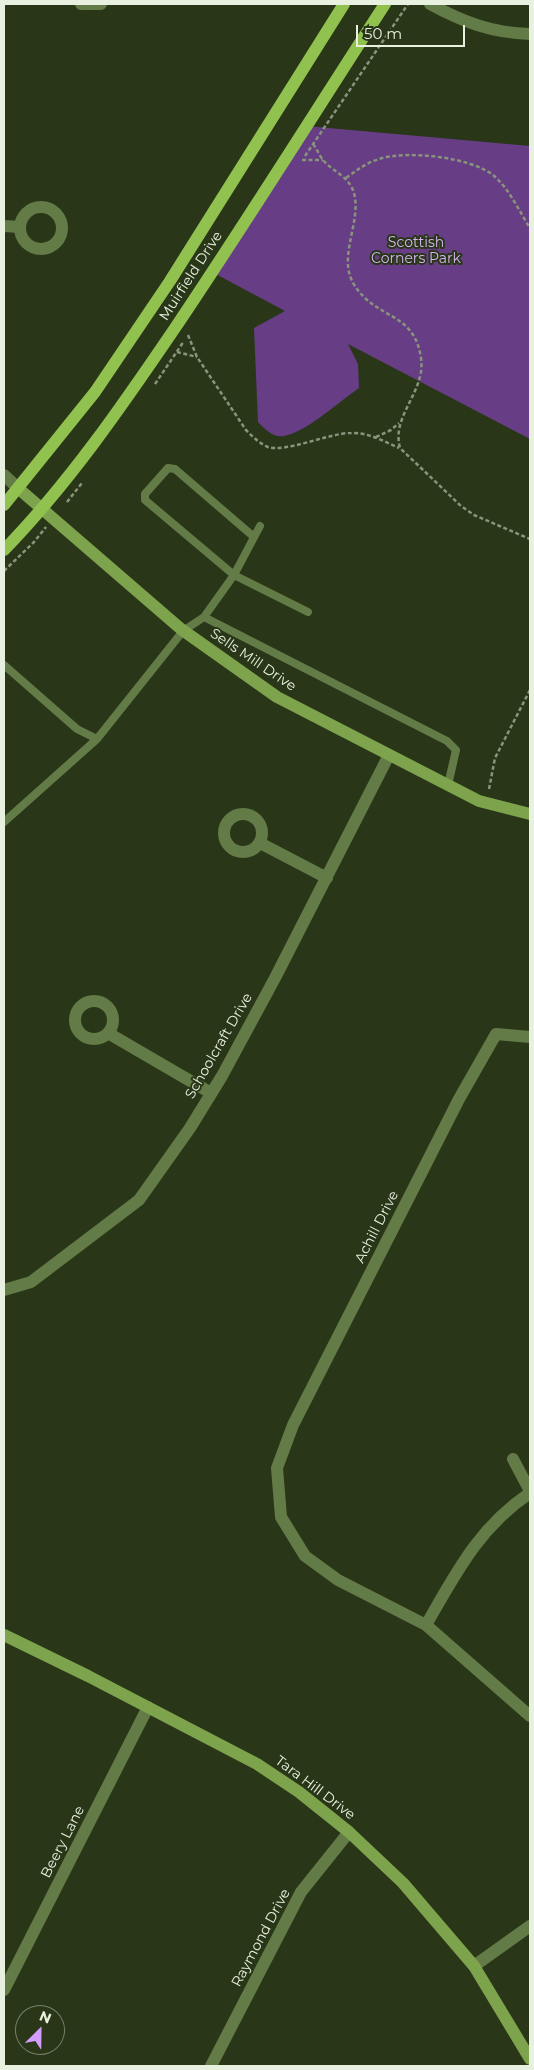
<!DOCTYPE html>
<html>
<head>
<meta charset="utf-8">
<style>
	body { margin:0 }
	#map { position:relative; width:534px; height:2070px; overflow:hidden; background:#293718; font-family:Montserrat,sans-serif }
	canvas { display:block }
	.frame { position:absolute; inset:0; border:5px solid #e8f1df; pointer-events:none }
	.north { position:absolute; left:15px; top:2005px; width:50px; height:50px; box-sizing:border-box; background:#293718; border:1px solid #758168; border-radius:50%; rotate:23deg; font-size:14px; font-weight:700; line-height:20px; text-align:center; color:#e8f1df }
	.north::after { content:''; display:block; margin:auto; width:18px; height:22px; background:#d29dfd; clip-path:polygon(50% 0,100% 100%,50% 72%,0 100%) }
	.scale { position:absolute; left:356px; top:25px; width:109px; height:22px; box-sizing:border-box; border:2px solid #e8f1df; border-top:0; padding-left:6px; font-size:15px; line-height:18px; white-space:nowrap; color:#e8f1df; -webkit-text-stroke:4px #293718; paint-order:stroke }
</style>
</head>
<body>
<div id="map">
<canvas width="534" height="2070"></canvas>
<div class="frame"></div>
<div class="north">N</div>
<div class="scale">50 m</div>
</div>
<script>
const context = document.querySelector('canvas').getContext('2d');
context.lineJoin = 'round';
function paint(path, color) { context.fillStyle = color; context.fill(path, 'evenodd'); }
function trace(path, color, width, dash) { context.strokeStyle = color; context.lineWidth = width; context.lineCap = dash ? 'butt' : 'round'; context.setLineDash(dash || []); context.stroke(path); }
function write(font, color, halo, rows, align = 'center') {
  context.font = font + ' Montserrat,sans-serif'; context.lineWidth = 4; context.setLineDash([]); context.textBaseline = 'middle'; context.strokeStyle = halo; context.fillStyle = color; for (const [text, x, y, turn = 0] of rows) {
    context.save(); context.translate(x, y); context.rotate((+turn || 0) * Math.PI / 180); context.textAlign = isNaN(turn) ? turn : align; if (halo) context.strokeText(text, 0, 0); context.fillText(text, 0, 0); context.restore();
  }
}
const green = new Path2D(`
	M306 126 530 146V439L348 344 358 364 359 388C340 401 305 433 284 436 273 438 265 429 258 422L254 328 285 311 212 272Z`);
const path = new Path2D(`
	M313 144C317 149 319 155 323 160 333 172 349 176 354 193 362 223 336 258 355 286 377 320 414 311 421 358 426 392 391 415 400 448L461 506 474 515 530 539
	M305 156 408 4
	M302 160H323
	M346 178C357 170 366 163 379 159 407 150 470 157 493 175 509 188 519 211 530 228
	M188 335 197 357 246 430C253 437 259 443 268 447 285 453 329 433 351 433 368 432 385 442 399 448
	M177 352 197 357
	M155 384 184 341
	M376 437 391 430 399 423
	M67 502 82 483
	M4 571 34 542 46 527
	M489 789 495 758 530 690`);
const lane = new Path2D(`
	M254 537 175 469 168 468 145 494V500L234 575 308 612
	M204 617 447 741 456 750 448 785
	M4 665 77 729 97 739 183 631 204 617 234 575 260 526
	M4 822 97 739`);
const street = new Path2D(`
	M81 4H101
	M430 4C463 22 492 33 530 34
	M20 228a21 21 0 1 1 42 0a21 21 0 1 1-42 0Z
	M4 226 20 227
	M4 475 19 489
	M224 833a19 19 0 1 1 38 0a19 19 0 1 1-38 0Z
	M260 843 327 878
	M75 1020a19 19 0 1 1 38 0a19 19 0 1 1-38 0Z
	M108 1033 211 1093
	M530 1037 496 1034 459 1099 293 1425 277 1468 281 1517 305 1556 338 1580 426 1625 530 1716
	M4 1290 31 1282 139 1200 190 1128 222 1076 275 978 389 755
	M513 1459 530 1491
	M426 1625C456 1573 479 1527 530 1493
	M474 1966 530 1926
	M4 1990 148 1707
	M211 2066 301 1892 349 1832`);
const secondary = new Path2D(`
	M19 489 181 629 277 697 479 801 530 814
	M4 1635 88 1676 257 1764 299 1792 349 1832 403 1883 474 1966 530 2059`);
const primary = new Path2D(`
	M4 505 95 392 170 281 344 4
	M4 550C69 483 122 406 175 328 247 221 315 112 385 4`);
const parkNames = [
	["Scottish",416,243],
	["Corners Park",416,259]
];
const streetNames = [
	["Muirfield Drive",191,276,-57],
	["Sells Mill Drive",253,660,34],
	["Schoolcraft Drive",219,1046,-60],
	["Achill Drive",377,1227,-63],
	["Tara Hill Drive",315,1788,37],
	["Beery Lane",63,1842,-63],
	["Raymond Drive",261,1938,-62]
];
paint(green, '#673d85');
trace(path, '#89947c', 2.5, [4, 2.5]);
trace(lane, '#637b46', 8);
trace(street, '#637b46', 12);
trace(secondary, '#7da34c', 12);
trace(primary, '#91c24f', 12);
write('14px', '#d6b5f2', '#293718', parkNames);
write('14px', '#e8f1df', '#293718', streetNames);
</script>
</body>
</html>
